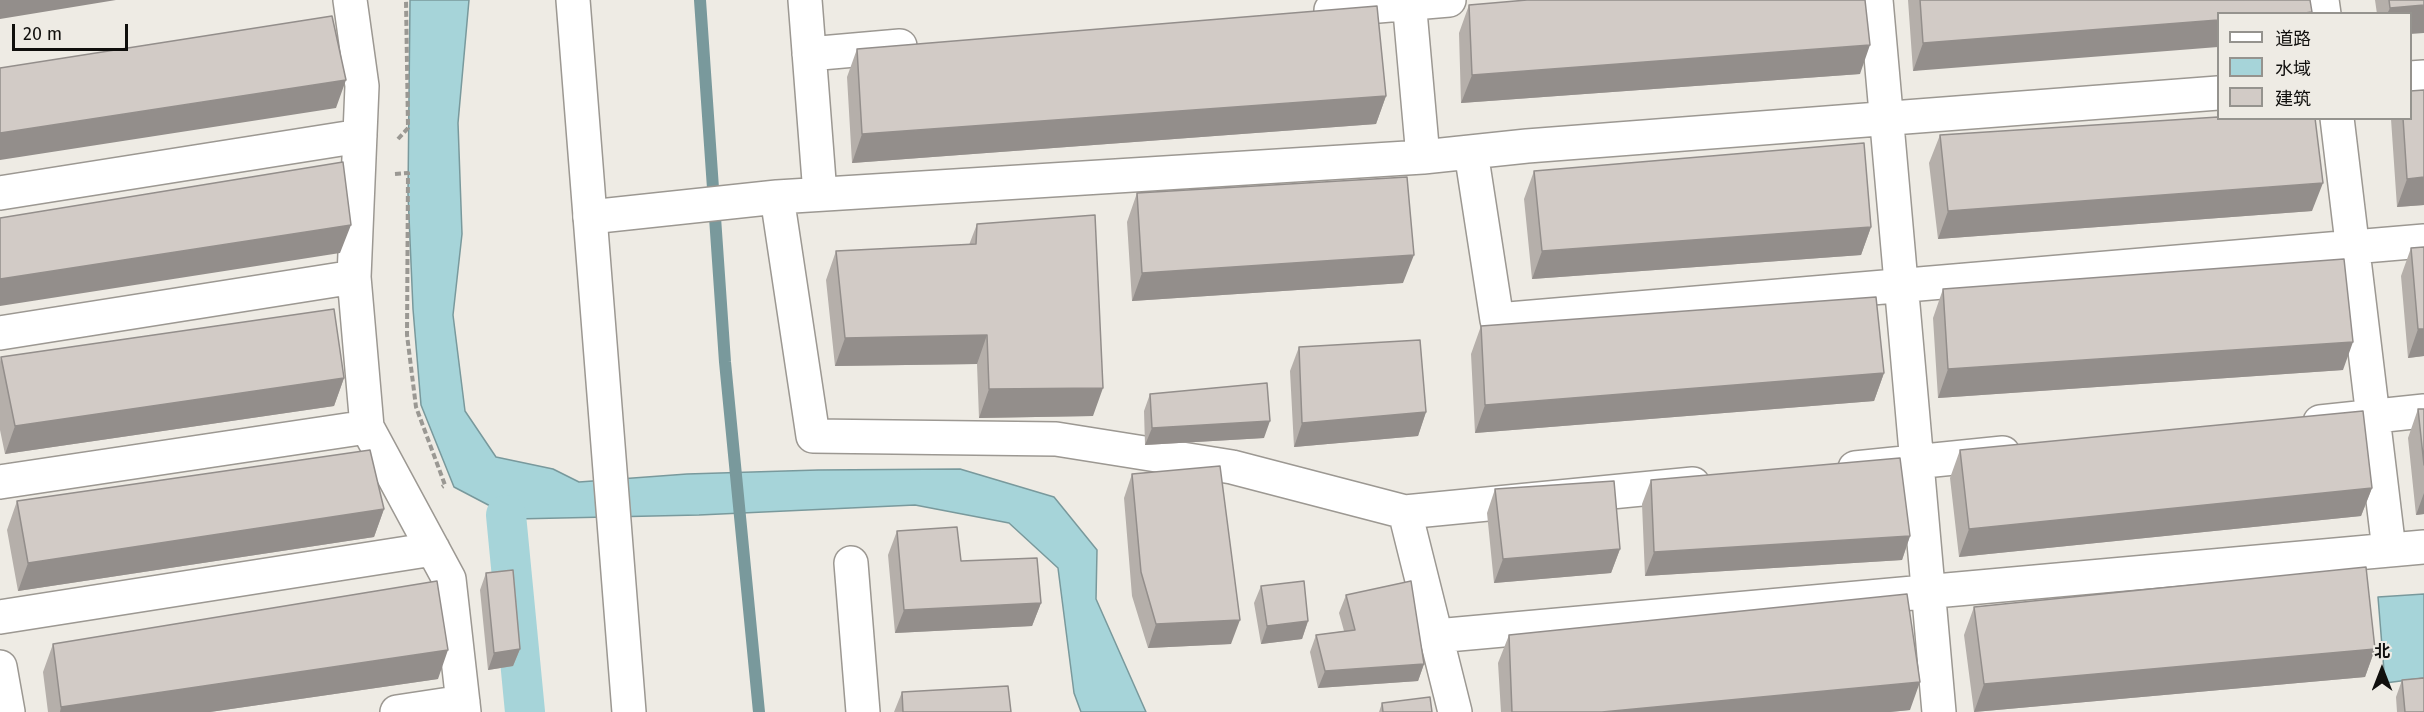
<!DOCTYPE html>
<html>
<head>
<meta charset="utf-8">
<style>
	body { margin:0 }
	#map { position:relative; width:2424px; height:712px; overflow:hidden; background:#eeebe4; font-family:"Fira Sans","Noto Sans SC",sans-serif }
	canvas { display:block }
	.legend { position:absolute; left:2217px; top:12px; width:195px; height:108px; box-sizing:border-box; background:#eeebe4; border:2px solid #95938e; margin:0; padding:8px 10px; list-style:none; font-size:18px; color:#100f0d }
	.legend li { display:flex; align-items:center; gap:12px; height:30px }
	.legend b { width:30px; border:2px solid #95938e }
	.north { position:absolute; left:2352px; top:640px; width:60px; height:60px; -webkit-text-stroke:4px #eeebe4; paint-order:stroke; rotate:0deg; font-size:16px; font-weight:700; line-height:24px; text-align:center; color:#100f0d }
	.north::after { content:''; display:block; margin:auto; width:21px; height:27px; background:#100f0d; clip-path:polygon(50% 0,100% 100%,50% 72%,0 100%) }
	.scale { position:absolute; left:12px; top:24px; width:116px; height:27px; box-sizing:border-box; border:3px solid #100f0d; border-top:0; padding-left:8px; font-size:18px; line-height:21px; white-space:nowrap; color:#100f0d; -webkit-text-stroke:4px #eeebe4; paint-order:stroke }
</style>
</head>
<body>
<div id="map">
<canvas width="2424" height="712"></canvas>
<ul class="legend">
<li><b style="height:8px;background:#fff"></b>道路</li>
<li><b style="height:16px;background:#a6d4d9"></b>水域</li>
<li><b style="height:16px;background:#d2cbc6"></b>建筑</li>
</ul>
<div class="north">北</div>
<div class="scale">20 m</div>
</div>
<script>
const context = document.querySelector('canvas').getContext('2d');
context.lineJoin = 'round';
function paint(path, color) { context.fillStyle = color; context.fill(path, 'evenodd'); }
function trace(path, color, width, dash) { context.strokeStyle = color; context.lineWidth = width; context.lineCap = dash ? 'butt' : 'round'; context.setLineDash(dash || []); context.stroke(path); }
const water = new Path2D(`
	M410 0H469L458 123 462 234 453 315 465 411 496 457 553 469 579 482 687 474 818 470 960 469 1054 497 1097 550 1096 599 1146 712H1081L1074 693 1058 568 1009 523 915 505 699 515 515 519 454 487 421 405 413 309 408 194Z
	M2424 594V678L2385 683 2378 597Z`);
const stream = new Path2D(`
	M700 0 725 362 759 712`);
const canal = new Path2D(`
	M506 515 525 712`);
const path = new Path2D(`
	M398 139 408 128 406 0
	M395 174 408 173 407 335 416 407 445 485 442 487`);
const street = new Path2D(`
	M350 0 362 86 354 277 367 427 449 579 464 712
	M805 0 820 194
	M1409 0 1423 157
	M1876 0 1939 712
	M2322 0 2324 14
	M1331 10 1449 0
	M809 54 900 46
	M2410 78 2424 77
	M2337 118 2389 550
	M1471 152 1497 320 2424 241
	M0 193 360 136
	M777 197 1423 157 1527 146 2218 93
	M590 217 777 197 813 436 1056 439 1232 467 1405 512 1455 712
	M0 333 354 277
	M2320 422 2424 411
	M1855 468 2003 453
	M0 482 367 427
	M1405 512 1693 484
	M851 563 863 712
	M0 617 433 549
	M1436 636 2424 547
	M0 667 8 712
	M397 712 463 702`);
const secondary = new Path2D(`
	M573 0 629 712`);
const wall = new Path2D(`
	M1908 0H2310L1913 71Z
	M2375 0H2424L2410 14H2377Z
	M1469 5 1860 74 1461 103 1459 33Z
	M857 49 1386 96 1376 124 852 163 847 77Z
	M2424 90V205L2397 207 2391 119V118H2410Z
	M1940 135 2312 211 1938 239 1929 163Z
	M1534 171 1871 227 1861 255 1532 279 1524 199Z
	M1137 193 1403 283 1132 301 1127 222Z
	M977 224 1093 416 979 418 977 364 835 366 826 280 836 251 969 245Z
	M2424 247V356L2408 358 2401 276 2411 248Z
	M1943 289 2343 370 1938 398 1933 318Z
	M1481 326 1884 373 1874 401 1475 433 1471 354Z
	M1299 347 1426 412 1418 436 1294 447 1290 371Z
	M1 357 344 378 334 406 5 454 0 430V361Z
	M1150 394 1264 438 1145 445 1144 411Z
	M2418 409H2424V514L2416 515 2408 438Z
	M1960 450 2372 488 2361 516 1959 557 1950 478Z
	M1132 474 1231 644 1148 648 1132 596 1124 498Z
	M1651 480 1910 536 1902 560 1645 576 1642 504Z
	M1495 489 1620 549 1611 573 1494 583 1487 513Z
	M17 501 384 509 374 537 18 591 7 530Z
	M897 531 961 561 1041 603 1032 626 895 633 888 555Z
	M486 573 520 649 513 666 488 670 480 590Z
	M1261 586 1308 621 1302 639 1261 644 1254 603Z
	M1346 595 1424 664 1418 681 1318 688 1310 652 1316 635 1344 631 1339 613Z
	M1974 607 2375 649 2365 677 1974 712 1964 635Z
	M1509 635 1910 710 1890 712H1501L1498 663Z
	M53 644 438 679 210 712H48L43 672Z
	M2402 680 2424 712H2397L2396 697Z
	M902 692 1011 712H894Z
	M1382 703 1432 712H1379Z`);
const shadedWall = new Path2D(`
	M0 0H116L0 19Z
	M2424 5V33L2410 34V14H2387L2390 8Z
	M2218 20V47L1913 71 1923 43Z
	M1870 45 1860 74 1461 103 1472 75Z
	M346 80 336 108 0 160V133Z
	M1386 96 1376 124 852 163 862 134Z
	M2424 177V205L2397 207 2407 179Z
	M2323 183 2312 211 1938 239 1948 211Z
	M351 225 340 253 0 306V279Z
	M1871 227 1861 255 1532 279 1542 251Z
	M1414 255 1403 283 1132 301 1142 273Z
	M2418 329H2424V356L2408 358Z
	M987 335 977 364 835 366 845 338Z
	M2353 342 2343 370 1938 398 1948 369Z
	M1884 373 1874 401 1475 433 1485 405Z
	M344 378 334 406 5 454 15 426Z
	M1103 388 1093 416 979 418 989 389Z
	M1426 412 1418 436 1294 447 1302 423Z
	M1270 421 1264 438 1145 445 1152 428Z
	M2372 488 2361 516 1959 557 1969 529Z
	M2424 493V514L2416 515Z
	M384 509 374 537 18 591 28 563Z
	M1910 536 1902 560 1645 576 1654 552Z
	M1620 549 1611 573 1494 583 1503 559Z
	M1041 603 1032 626 895 633 904 610Z
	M1240 620 1231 644 1148 648 1156 624Z
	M1308 621 1302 639 1261 644 1267 626Z
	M520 649 513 666 488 670 494 653Z
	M2375 649 2365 677 1974 712 1984 684Z
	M448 650 438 679 210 712H60L61 707Z
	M1424 664 1418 681 1318 688 1325 671Z
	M1920 682 1910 710 1890 712H1602Z`);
const building = new Path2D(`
	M1527 0H1865L1870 45 1472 75 1469 5Z
	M1920 0H2310L2312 12 2298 14H2218V20L1923 43Z
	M2389 0H2424V5L2390 8Z
	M1377 6 1386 96 862 134 857 49Z
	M332 16 346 80 0 133V68Z
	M2424 90V177L2407 179 2403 118H2410V91Z
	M2218 117V118H2315L2323 183 1948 211 1940 135Z
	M1864 143 1871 227 1542 251 1534 171Z
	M343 162 351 225 0 279V218Z
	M1407 177 1414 255 1142 273 1137 193Z
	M1095 215 1103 388 989 389 987 335 845 338 836 251 976 244 977 224Z
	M2424 247V329H2418L2411 248Z
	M2344 259 2353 342 1948 369 1943 289Z
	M1876 297 1884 373 1485 405 1481 326Z
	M334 309 344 378 15 426 1 357Z
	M1420 340 1426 412 1302 423 1299 347Z
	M1267 383 1270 421 1152 428 1150 394Z
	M2418 409H2424V465Z
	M2363 411 2372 488 1969 529 1960 450Z
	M370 450 384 509 28 563 17 501Z
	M1900 458 1910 536 1654 552 1651 480Z
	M1220 466 1240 620 1156 624 1141 572 1132 474Z
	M1614 481 1620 549 1503 559 1495 489Z
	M957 527 961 561 1037 558 1041 603 904 610 897 531Z
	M2366 567 2375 649 1984 684 1974 607Z
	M513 570 520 649 494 653 486 573Z
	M437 581 448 650 61 707 53 644Z
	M1304 581 1308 621 1267 626 1261 586Z
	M1411 581 1424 664 1325 671 1316 635 1355 630 1346 595Z
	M1907 594 1920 682 1602 712H1512L1509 635Z
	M2424 678V712H2405L2402 680Z
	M1008 686 1011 712H903L902 692Z
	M1430 697 1432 712H1383L1382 703Z`);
paint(water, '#a6d4d9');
trace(water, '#79999c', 1.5);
trace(stream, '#79999c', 12);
trace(canal, '#a6d4d9', 40);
trace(street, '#9c9892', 36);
trace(secondary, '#9c9892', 36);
trace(path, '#9a9893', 4, [6, 3]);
trace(street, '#fff', 33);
trace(secondary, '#fff', 33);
paint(wall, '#b5afaa');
paint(shadedWall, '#938e8b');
paint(building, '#d2cbc6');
trace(building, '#938e8b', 1.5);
</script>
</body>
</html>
